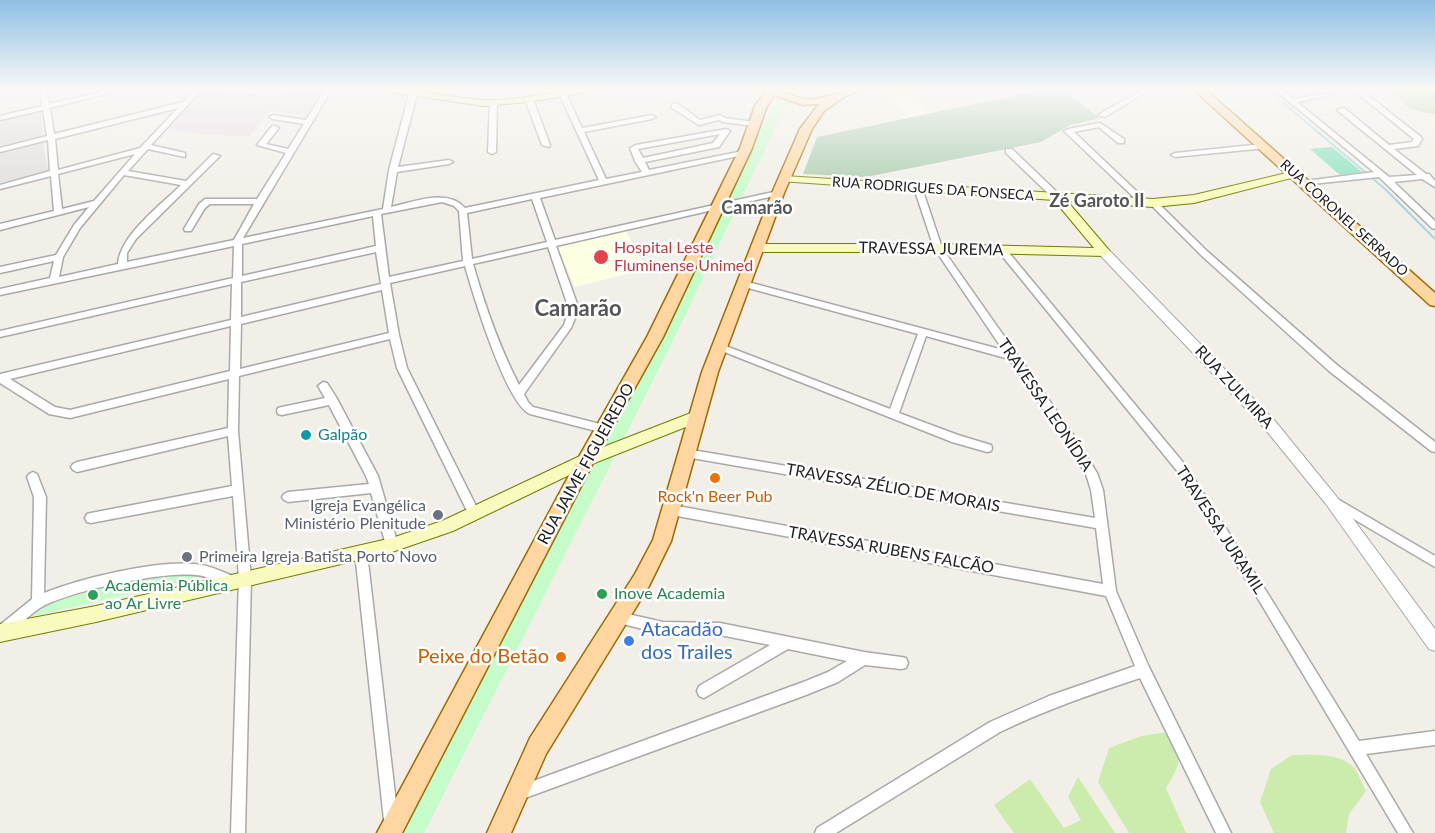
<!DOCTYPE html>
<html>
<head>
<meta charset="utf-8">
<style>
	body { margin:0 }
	canvas { display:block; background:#f2efe8 }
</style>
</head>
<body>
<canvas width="1435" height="833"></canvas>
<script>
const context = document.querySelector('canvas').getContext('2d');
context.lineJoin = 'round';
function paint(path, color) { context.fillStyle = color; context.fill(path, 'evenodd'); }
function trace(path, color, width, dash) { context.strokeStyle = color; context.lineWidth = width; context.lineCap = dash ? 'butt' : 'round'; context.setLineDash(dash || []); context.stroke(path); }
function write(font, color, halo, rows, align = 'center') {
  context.font = font + ' Lato,sans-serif'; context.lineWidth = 5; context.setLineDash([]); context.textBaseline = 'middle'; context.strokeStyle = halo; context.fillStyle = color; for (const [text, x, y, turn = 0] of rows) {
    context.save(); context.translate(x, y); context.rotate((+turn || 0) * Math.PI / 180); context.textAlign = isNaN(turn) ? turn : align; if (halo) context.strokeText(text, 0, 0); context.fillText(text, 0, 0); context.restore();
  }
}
const residential = new Path2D(`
	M41 111 43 136 0 148V121Z
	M43 142 48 171 0 183V152Z`);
const industrial = new Path2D(`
	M203 89 264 96H280L286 89 322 92 308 116 269 110 250 136 209 135 169 128Z`);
const education = new Path2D(`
	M892 89H906L930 112 907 117 881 92Z
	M625 229 646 269 575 287 557 246Z`);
const grass = new Path2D(`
	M1168 732C1184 757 1181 764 1166 788L1186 833H1129L1098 782 1109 748 1141 736Z
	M1292 755C1311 755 1342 752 1355 769 1359 775 1362 784 1366 791L1349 814 1346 833H1274L1260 802 1271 769Z
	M1078 777 1115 833H1014L994 805 1030 779 1064 828 1081 820 1068 797Z`);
const forest = new Path2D(`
	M1391 89H1435V114C1410 110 1408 110 1391 89Z`);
const cemetery = new Path2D(`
	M1047 89H1061L1100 118 1070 125 1041 142 866 177 803 174 817 137Z`);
const park = new Path2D(`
	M778 98 788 101 671 345 424 833H393Z
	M188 573 205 577 33 616 49 602 132 580Z`);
const pitch = new Path2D(`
	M1332 147 1362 172 1340 175 1310 149Z`);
const stream = new Path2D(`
	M1267 89 1385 189 1435 239`);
const minor = new Path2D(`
	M40 89H47L49 104 113 89H125L50 108 54 134 183 102 195 89H202L151 145 185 153V157L148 149 128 171 186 181 213 154 220 156 136 239 127 253V262L234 240 254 204H210L205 208 191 231H185L184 229 199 204 205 199H257L286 153 257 145 272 126H275L279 128 266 144 288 149 304 124 273 119 269 117 273 115 306 120 325 89H332L243 238 383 209 389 170 409 94 413 92 417 94 398 167 449 160 453 162 449 164 397 172 391 207C414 202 447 188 465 208L599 180 557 89H564L582 128 652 115 656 117 652 119 584 132 606 179 642 172 635 161 630 148 636 145 726 129 730 131 719 147 645 162 649 170 743 151 747 153 743 155 540 198 555 240 778 191 782 193 778 195 556 246 579 309 571 328 524 394 528 402 533 407 608 426 609 429 608 432 604 433 530 414C506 404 473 294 465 266L390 283 399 335 407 368 480 514 478 517 474 519 470 517 397 368 390 339 239 376 238 431 251 578 245 833H231L239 578 233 496 91 523 87 522 85 518 87 514 91 513 232 486 228 436 77 472 73 470 71 467 73 464 77 462 228 428 229 379 70 418 49 414 0 383V374L231 320 232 284 0 337V331L233 278 234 246 0 295V289L50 278 54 261 0 273V267L56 255 74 225 89 207 0 230V224L54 211 51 176 0 189V185L50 171 48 140 0 152V148L47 136 43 110 0 120V116L42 106ZM178 108 140 148 58 170 55 139ZM720 134 713 143 643 158 638 149ZM135 154 94 201 62 209 58 174ZM124 175 181 185C161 205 120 235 118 264L59 277 63 257 80 228ZM532 199 547 242 472 259 467 213ZM442 202 454 206 459 211 463 261 389 277 381 214ZM373 216 376 246 242 276V244ZM548 247 569 309 564 325 519 385C499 346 485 306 473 264ZM376 252 381 284 241 317V282ZM382 290 389 333 240 369 241 324ZM231 326 230 371 70 410 55 407 10 379Z
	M251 89H258L252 95 248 93Z
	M1143 89H1151L1105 117 1098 115Z
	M1274 89H1281L1293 99 1332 93V95L1297 102 1389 177 1417 175 1337 110 1344 108 1389 145 1412 142 1414 139 1352 89H1360L1421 137 1422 139 1418 146 1394 149 1426 174H1429L1435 181V187L1422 179 1394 182 1435 221V229L1432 228 1379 177 1302 185V181H1305L1374 172Z
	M526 97 533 99 550 145 549 147 542 145 525 99Z
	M490 101 497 103 496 152 492 154 488 152Z
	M672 104H678L700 120 720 115 725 118 754 122 758 124 754 126 723 122 719 120 699 125 672 108Z
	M1100 123 1124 139V143H1118L1099 127 1074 132 1149 203 1153 201H1156L1208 252 1337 365 1435 442V452L1431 451 1329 371 1202 256 1149 203 1145 205H1142L1064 131 1068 129Z
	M1263 144H1266V148L1175 157 1171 155 1175 153Z
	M1006 149H1012L1061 196V200H1055L1006 153Z
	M915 186H918L922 188 942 248 1075 437 1097 473 1103 490 1116 591 1148 665 1231 833H1216L1140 678C1092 694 1045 710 1000 732L836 833H815L817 828 990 722 1049 696 1135 666 1106 596 672 515 668 513 666 510 668 507 672 505 1103 584 1096 528 686 457 682 456 681 453 682 450 686 449 1095 518 1091 490 1086 474 1067 443 1009 359 926 336 899 413 958 435 991 445 992 448 991 451 987 452 952 442 717 349 715 347 720 343 723 345 890 409 918 334 741 286 739 284 744 281 1003 350 934 248 914 188Z
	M1002 247 1005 248 1186 466 1268 594 1359 741 1435 731V745L1366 754 1413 833H1398L1260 602 1178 472 999 252V248Z
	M323 382 327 383 336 397 378 476 398 545 396 549 392 550 388 549 386 545 371 493 288 502 284 500 282 497 284 494 288 492 369 484 366 476 329 405 282 415 278 414 277 411 278 408 282 407 325 398 318 386Z
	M33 472 37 474 46 497 44 593C81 578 156 560 195 564 209 565 223 572 235 577L237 581 235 585 231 587C220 582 208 576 196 575 164 571 68 591 40 608 29 615 19 626 9 634L4 636 0 634V625L32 599 34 497 27 477 29 474Z
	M1334 497 1435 556V567L1330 505 1328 502 1330 499Z
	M361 548 365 549 367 553 398 820 396 825 391 827 386 825 384 820 355 553 357 549Z
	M619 612 663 622 720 623 864 652 901 657 906 658 908 663 906 668 901 669 865 665 838 682 806 695 517 801 512 799 510 794 512 789 517 787 806 681 828 672 847 661 788 649 704 698 699 696 697 691 699 686 770 645 720 635 663 634 615 622 613 618 615 614Z`);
const tertiary = new Path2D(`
	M1104 248 1108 249 1275 421 1336 496 1435 629V651L1429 649 1326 504 1265 429 1100 255 1098 252Z`);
const secondary = new Path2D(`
	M386 89C419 89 450 98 482 100 519 102 555 89 592 89L587 92 529 102 483 106 391 92Z
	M1295 171 1301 174 1299 176 1194 203 1153 207 1067 201 1108 249 1110 252 1108 255 1104 256 938 252H757L751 248 757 244H938L1094 248 1054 200 780 181V177L784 176 1153 199 1194 195Z
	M696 411 701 413 704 417 701 421 592 464 453 531 392 552 96 622 0 642V624L96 606 392 538 442 521 580 456Z`);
const primary = new Path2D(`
	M767 89C781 89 791 97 805 99 825 101 841 89 862 89L844 97 824 111 812 129 784 193 718 372 671 541 649 586 546 754 511 833H487L530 738 635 574 653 540 702 372 772 193 800 129 819 104 803 105 774 95 767 106 752 148 663 337 592 465 402 833H377L580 455 647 337 740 148 755 106Z
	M1193 89H1205L1435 293V306L1430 305Z`);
const markers = [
	[601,257,8,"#e0444e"],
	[306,435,6,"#0f9aa8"],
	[715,478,6,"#e8710a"],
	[438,515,6,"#6b7280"],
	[187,557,6,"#6b7280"],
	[602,594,6,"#2e9e5b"],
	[93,595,6,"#2e9e5b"],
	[629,641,6,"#3f7fe0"],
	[561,657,6,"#e8710a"]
];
const farStreetnames = [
	["RUA RODRIGUES DA FONSECA",933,189,4],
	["RUA CORONEL SERRADO",1344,218,42]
];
const healthNames = [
	["Hospital Leste",614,248],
	["Fluminense Unimed",614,266]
];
const streetNames = [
	["TRAVESSA JUREMA",931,249,1],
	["RUA ZULMIRA",1234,387,47],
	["TRAVESSA LEONÍDIA",1045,405,56],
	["RUA JAIME FIGUEIREDO",586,464,-61],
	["TRAVESSA ZÉLIO DE MORAIS",893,488,10],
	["TRAVESSA JURAMIL",1220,530,57],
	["TRAVESSA RUBENS FALCÃO",891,550,10]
];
const cultureNames = [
	["Galpão",318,435]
];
const foodNames = [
	["Rock'n Beer Pub",715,497]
];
const worshipNames = [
	["Igreja Evangélica",426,506],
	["Ministério Plenitude",426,524],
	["Primeira Igreja Batista Porto Novo",199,557,"left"]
];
const leisureNames = [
	["Academia Pública",105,586],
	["ao Ar Livre",105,604],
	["Inove Academia",614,594]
];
const farDistrictnames = [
	["Zé Garoto II",1097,201],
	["Camarão",757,208]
];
const nearShopnames = [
	["Atacadão",641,630],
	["dos Trailes",641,653]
];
const nearFoodnames = [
	["Peixe do Betão",549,657]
];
const districtNames = [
	["Camarão",578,309]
];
paint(residential, '#e0dede');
paint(industrial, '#ebdae8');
paint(education, '#ffffe4');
paint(grass, '#ccecae');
paint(forest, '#acd29c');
paint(cemetery, '#a9cbae');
paint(park, '#c6fbca');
paint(pitch, '#85e2be');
trace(stream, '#a8d3e0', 2);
trace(minor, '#a9a9a9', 3);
trace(tertiary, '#a9a9a9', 2);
trace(secondary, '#717f02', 2);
trace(primary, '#9f6b00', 3);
paint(minor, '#fff');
paint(tertiary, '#fff');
paint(secondary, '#f8fbbd');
paint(primary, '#fed6a1');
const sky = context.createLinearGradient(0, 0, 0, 206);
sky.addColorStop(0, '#8ec0e5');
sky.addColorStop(0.43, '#f9f8f5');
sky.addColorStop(1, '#f9f8f500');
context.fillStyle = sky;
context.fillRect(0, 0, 1435, 206);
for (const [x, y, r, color] of markers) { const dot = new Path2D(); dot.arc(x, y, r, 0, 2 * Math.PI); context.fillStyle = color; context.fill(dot); trace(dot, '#fff', 2); }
write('14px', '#222', '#fff', farStreetnames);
write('16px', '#be3a42', '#fff', healthNames, 'left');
write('16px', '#222', '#fff', streetNames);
write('16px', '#0d838f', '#fff', cultureNames, 'left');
write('16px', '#c56008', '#fff', foodNames);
write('16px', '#5b616d', '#fff', worshipNames, 'right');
write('16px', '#27864d', '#fff', leisureNames, 'left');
write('bold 18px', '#555', '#fff', farDistrictnames);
write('20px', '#366cbe', '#fff', nearShopnames, 'left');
write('20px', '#c56008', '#fff', nearFoodnames, 'right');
write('bold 22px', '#555', '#fff', districtNames);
</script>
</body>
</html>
